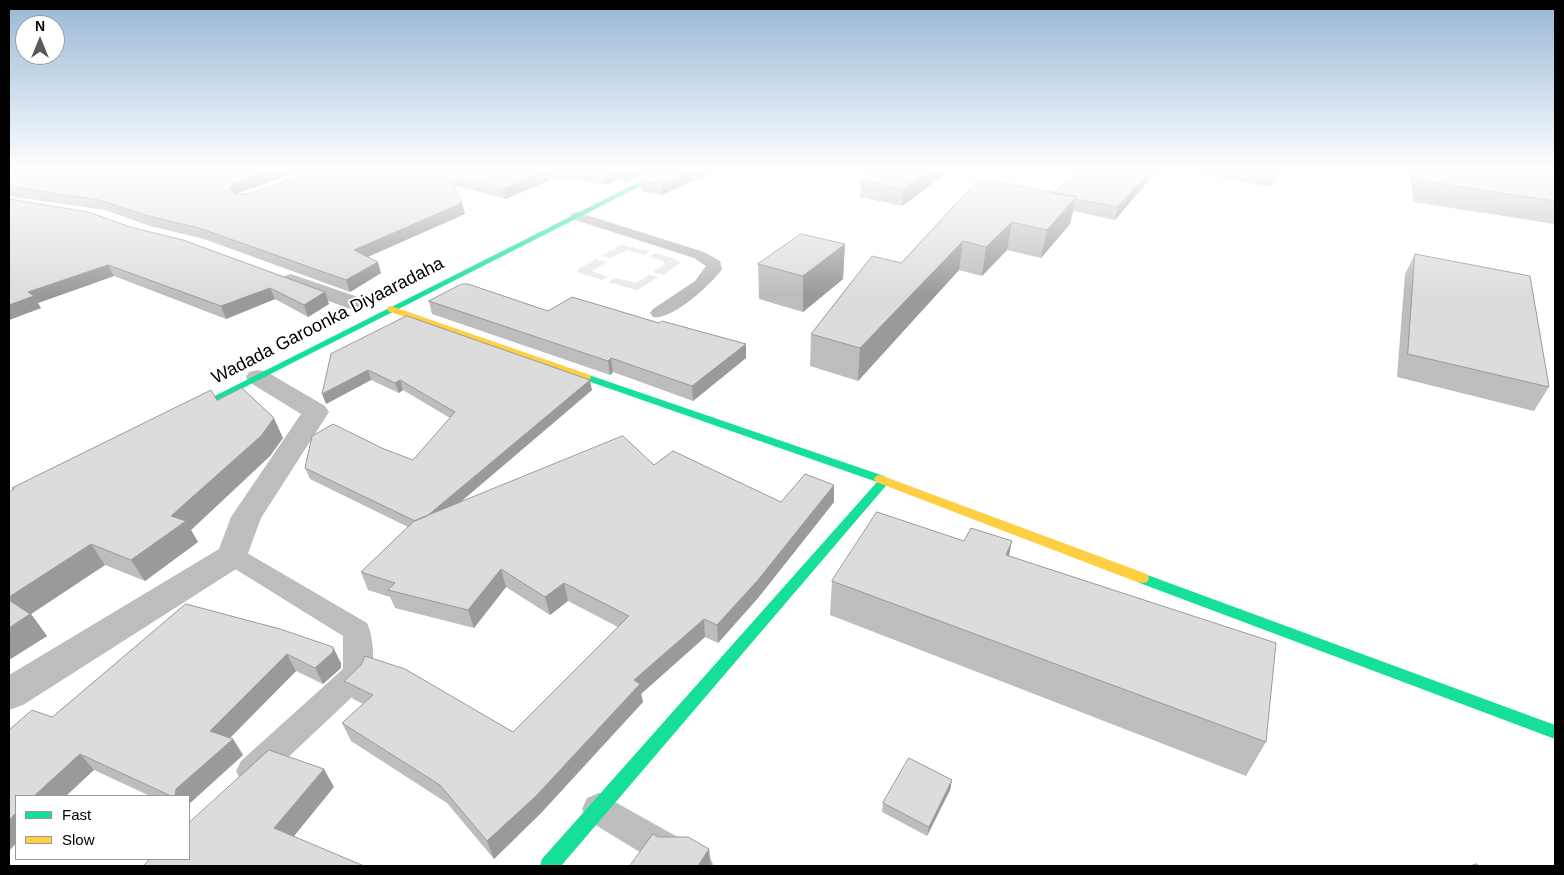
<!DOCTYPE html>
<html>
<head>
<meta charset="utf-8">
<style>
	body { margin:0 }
	#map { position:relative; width:1564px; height:875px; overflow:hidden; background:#fff; font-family:Arial,sans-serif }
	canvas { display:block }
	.frame { position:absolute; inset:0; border:10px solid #000; pointer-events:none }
	.legend { position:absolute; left:15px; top:795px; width:175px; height:65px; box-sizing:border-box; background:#fff; border:1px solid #999; margin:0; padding:6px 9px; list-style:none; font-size:15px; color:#000 }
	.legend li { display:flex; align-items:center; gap:10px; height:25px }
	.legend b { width:25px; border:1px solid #999 }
	.north { position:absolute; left:15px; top:15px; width:50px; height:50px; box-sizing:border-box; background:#fff; border:1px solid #999; border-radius:50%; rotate:0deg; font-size:14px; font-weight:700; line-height:20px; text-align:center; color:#000 }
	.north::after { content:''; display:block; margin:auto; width:18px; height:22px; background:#595959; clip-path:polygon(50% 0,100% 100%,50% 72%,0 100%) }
</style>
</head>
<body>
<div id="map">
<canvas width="1564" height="875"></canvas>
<div class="frame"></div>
<ul class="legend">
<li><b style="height:6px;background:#16e098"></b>Fast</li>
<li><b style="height:6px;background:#ffcf43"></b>Slow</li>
</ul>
<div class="north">N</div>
</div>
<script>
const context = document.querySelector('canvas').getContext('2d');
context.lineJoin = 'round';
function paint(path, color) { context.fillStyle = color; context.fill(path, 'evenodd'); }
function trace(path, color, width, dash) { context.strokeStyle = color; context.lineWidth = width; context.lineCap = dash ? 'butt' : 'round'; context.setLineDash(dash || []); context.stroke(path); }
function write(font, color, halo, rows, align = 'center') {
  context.font = font + ' Arial,sans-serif'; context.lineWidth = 4; context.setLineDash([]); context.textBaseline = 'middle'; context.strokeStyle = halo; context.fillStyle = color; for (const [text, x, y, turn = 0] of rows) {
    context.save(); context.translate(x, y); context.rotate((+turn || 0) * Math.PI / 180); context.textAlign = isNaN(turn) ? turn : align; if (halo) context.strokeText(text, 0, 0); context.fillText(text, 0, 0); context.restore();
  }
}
const green = new Path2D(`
	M621 245 650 251 644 255 628 250 611 258 601 256Z
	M655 253 673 258 680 263 663 275 653 272 665 264 663 261 649 257Z
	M596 259 607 262 592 271 608 277 602 280 577 272 578 269Z
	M649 275 659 277 637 290 608 282 615 278 636 283Z`);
const lane = new Path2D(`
	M577 212 704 252 720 261 722 269C712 284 671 321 653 317L650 313 653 309 695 281 706 266 694 258 572 219 570 216 572 213Z
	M233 547 242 550 367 623C374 638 376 668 368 682L263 781 252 786 241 781 236 771 241 761 343 669V636L224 562 220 556 224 550Z
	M599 793 708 854 714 866H663L587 820 582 809 587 798Z`);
const street = new Path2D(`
	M291 274 358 297 361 302 358 307 350 309 284 284 281 280 284 276Z
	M258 370 267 372 325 406 329 412 261 518 244 564 23 705 9 710V675L219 549 231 517 301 414 249 382 246 377 249 372Z`);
const fast = new Path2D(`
	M659 172H668L186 417 182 418 177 415Z
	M586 374 884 476 890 481 561 866H540L542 859 877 482 582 379 581 377Z
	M1142 573 1555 725V739L1137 582 1135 578 1137 574Z`);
const slow = new Path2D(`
	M391 306 590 375 591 377 590 379H582L388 311V307Z
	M880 475 1147 574 1149 578 1147 582 1142 583 1137 582 876 482 874 479 876 476Z`);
const wall = new Path2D(`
	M27 172H299L238 193V194H248L311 172H646L624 183 622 178 605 185 571 178 566 181 554 178 506 199 454 185 465 214 368 257 381 273 350 292 204 239 150 226 105 210 9 196V178Z
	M711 172 662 195 641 191 640 181Z
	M948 172 902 206 860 197 861 180Z
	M1078 172H1156L1115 220 1073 211 1070 224 1041 258 1007 250 982 276 959 270 858 381 810 366 811 334 901 263 1055 193Z
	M1188 172H1279L1272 187Z
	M1410 172H1555V224L1413 202Z
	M9 199 130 227 325 292 329 304 308 317 275 299 226 319 114 276 38 303 41 308 9 320Z
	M845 244 843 279 803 312 759 299 758 264Z
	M1415 254 1549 387 1534 411 1397 377 1405 274Z
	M429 301 548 311 659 323 746 344V358L693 401 613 372 610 375 432 314Z
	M331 354 592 390 459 503 654 465 781 502H834L758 598 718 643 705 637 641 694 643 702 541 813 494 859 447 803 351 741 342 723 363 704 353 699 344 681 513 732 618 627 568 601 550 615 506 587 474 628 395 608 390 597 368 590 361 572 408 527 310 479 305 468 384 449 413 460 450 418 403 390 399 393 371 380 326 404Z
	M217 400 283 438 270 456 191 530 198 542 145 581 105 565 31 614 47 636 9 660V492L13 490 12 488Z
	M1009 556 1266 742 1246 776 830 615 832 581Z
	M186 604 341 663V668L323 684 296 671 230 738 233 739 243 755 189 804V796H150L94 770 16 796V843L9 851V730L52 717Z
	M952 780 950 790 927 836 882 812 883 803Z`);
const shadedWall = new Path2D(`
	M9 172H19L9 176Z
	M266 172H299L238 193 234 199 230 189 234 183Z
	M543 172H553L554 178 506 199 503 189Z
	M565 172H570L571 178 566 181Z
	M610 172H621L622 178 605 185 604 175Z
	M625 172H646L624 183 623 173Z
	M688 172H711L662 195 661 185Z
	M927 172H948L902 206 904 189Z
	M1149 172H1156L1115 220 1118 207Z
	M1277 172H1279L1272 187Z
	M1076 197 1070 224 1041 258 1047 230Z
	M462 203 465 214 358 261 354 250Z
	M1012 222 1007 250 982 276 986 247Z
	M963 241 959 270 858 381 860 348Z
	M845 244 843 279 803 312V276Z
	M378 262 381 273 350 292 346 280Z
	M108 265 114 276 38 303 41 308 9 320V305L28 292Z
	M270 288 275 299 226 319 221 306Z
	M325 292 329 304 308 317 304 305Z
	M746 344V358L693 401 692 386Z
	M611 358 613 372 610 375 608 361Z
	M368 370 371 380 326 404 322 394Z
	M400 380 403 390 399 393 395 383Z
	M590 380 592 390 423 534 419 523Z
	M274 418 283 438 270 456 191 530 198 542 145 581 131 560 171 516Z
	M834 485V502L758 598 718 643 717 625Z
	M1012 541 1005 575 1006 555Z
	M91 544 105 565 31 614 47 636 9 660V597Z
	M501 569 506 587 474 628 468 610Z
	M564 583 568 601 550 615 545 597Z
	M704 619 705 637 641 694 643 702 541 813 494 859 487 841 634 680Z
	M333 647 341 663V668L323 684 315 668Z
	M287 654 296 671 221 747 210 731Z
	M233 739 243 755 189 804V796H175L176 789Z
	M80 754 94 770 66 796H34Z
	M324 769 334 787 286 846 274 828Z
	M952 780 950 790 927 836 929 827Z
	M16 813V843L9 851V820Z
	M709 849 711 866H698Z`);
const building = new Path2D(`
	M27 172H266L234 183 230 189 235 194H248L311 172H543L503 189 448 175 462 203 354 250 378 262 346 280 199 228 145 215 99 200 9 186V178Z
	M591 172H610L604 175Z
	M656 172H688L661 185 640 181Z
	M872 172H927L904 189 861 180Z
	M1078 172H1149L1118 207 1075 199 1076 197 1055 193Z
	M1259 172H1277L1276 175Z
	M1421 172H1555V201L1422 181Z
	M980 178 1076 197 1047 230 1012 222 986 247 963 241 860 348 811 334 872 256 901 263Z
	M9 199 88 212 130 227 183 240 325 292 304 305 270 288 221 306 108 265 28 292 34 296 9 305Z
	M801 234 845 244 803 276 758 264Z
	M1415 254 1530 276 1549 387 1408 354Z
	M462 284H468L548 311 572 297 659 323 662 321 746 344 692 386 611 358 608 361 429 301Z
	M407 316 590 380 427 516 415 521 305 468 312 436 333 424 384 449 413 460 455 412 400 380 395 383 368 370 322 394 331 354Z
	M242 388 274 418 261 436 171 516 186 521 131 560 91 544 9 597V492L14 489 12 488 211 390 217 400Z
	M623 436 654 465 673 451 781 502 805 474 834 485 758 580 717 625 704 619 634 680 640 684 536 796 487 841 440 785 342 723 373 695 344 681 361 665 365 656 405 669 513 732 629 616 564 583 545 597 501 569 468 610 388 590 395 583 361 572 414 521Z
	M877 512 964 541 971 528 1012 541 1006 555 1276 643 1266 742 832 581Z
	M9 600 30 614 9 628Z
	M186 604 280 629 333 647V652L315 668 287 654 210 731 233 739 176 789 175 796H171L80 754 34 796H16V813L9 820V730L32 710 52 717Z
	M269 750 324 769 274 828 364 866H143L150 859H189V823Z
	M909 758 952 780 929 827 883 803Z
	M653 834 658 837H688L709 849 698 866H630Z
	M1477 864 1479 866H1470Z`);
const streetNames = [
	["Wadada Garoonka Diyaaradaha",328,321,-27]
];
paint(green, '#e9e9e9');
paint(lane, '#bdbdbd');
paint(street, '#bdbdbd');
paint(fast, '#16e098');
paint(slow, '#ffcf43');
paint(wall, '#bdbdbd');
paint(shadedWall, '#9a9a9a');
paint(building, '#dcdcdc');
trace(building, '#9a9a9a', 1);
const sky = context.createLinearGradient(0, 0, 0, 295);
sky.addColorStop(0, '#96b7d6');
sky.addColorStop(0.58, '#fff');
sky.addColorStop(1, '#ffffff00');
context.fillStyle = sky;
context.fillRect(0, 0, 1564, 295);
write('18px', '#000', '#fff', streetNames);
</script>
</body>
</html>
